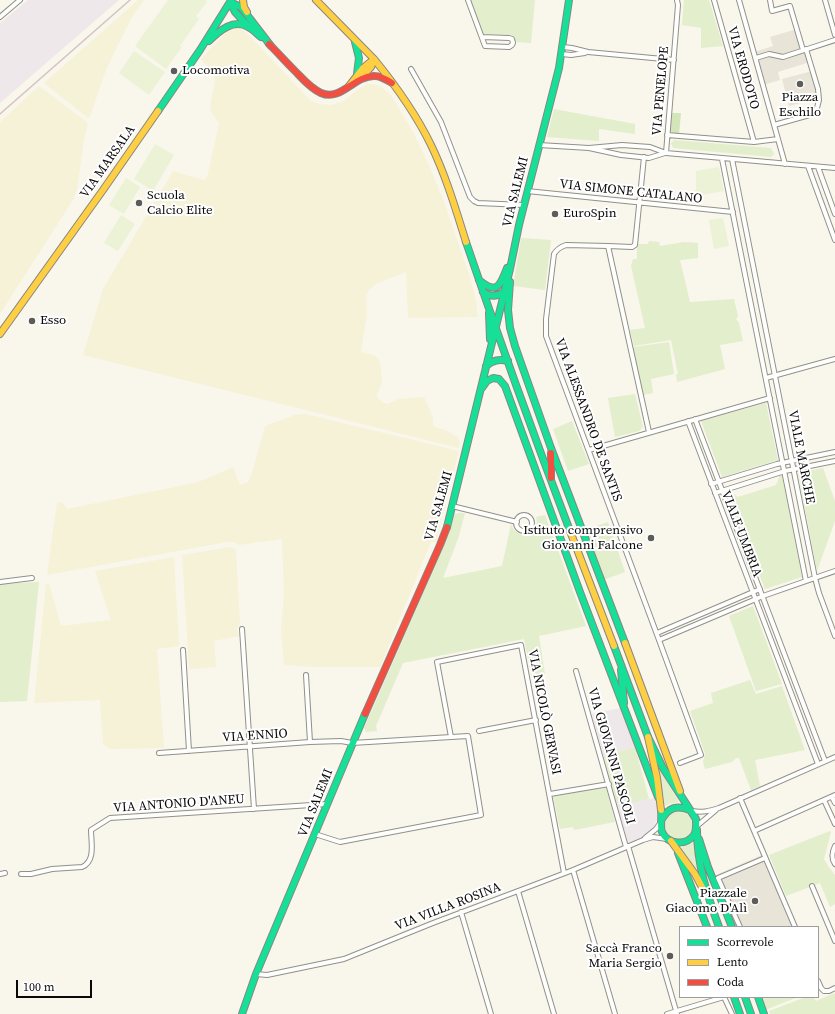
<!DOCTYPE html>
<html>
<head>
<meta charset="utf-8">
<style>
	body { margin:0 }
	#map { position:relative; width:835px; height:1014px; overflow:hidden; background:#f9f6ec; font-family:"Source Serif 4",serif }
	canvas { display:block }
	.legend { position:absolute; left:679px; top:926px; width:140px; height:72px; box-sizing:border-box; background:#fff; border:1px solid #9d9d9d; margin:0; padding:5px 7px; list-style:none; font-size:12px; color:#090909 }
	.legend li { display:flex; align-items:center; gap:8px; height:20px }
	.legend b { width:20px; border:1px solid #9d9d9d }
	.scale { position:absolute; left:16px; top:980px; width:76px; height:18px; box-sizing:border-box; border:2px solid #090909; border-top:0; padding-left:5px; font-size:12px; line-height:14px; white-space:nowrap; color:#090909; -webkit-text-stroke:3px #fff; paint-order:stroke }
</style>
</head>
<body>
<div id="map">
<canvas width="835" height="1014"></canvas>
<ul class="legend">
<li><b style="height:5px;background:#16e098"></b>Scorrevole</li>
<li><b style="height:5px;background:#ffcf43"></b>Lento</li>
<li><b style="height:5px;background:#f24e42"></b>Coda</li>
</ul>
<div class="scale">100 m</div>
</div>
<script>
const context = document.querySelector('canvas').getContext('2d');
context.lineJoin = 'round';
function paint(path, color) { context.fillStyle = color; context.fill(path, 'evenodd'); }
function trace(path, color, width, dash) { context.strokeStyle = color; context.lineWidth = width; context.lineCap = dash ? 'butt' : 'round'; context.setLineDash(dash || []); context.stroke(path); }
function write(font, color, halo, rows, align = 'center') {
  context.font = font + ' "Source Serif 4",serif'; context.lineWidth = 4; context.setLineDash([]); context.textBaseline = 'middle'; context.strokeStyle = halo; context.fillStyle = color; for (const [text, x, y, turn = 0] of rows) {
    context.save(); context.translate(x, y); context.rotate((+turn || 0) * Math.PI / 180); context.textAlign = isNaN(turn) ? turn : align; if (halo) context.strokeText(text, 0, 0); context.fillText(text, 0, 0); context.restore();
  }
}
const industrial = new Path2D(`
	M28 0H119L0 103V23Z
	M620 708 635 747 603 756 592 714Z
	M654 798 657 805V820L653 828 646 835 628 843 616 804 628 800 633 803Z`);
const farmland = new Path2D(`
	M138 0H144L132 17 114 53 104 75 90 117 88 118 44 83Z
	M236 28 242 29 248 34 311 101 319 104 331 105 342 102 361 87 369 84H374L382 87 391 95 413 132 429 165 444 202 470 277 476 300 478 317 408 318 406 272 385 280 376 284 369 290 366 296 367 314 361 352 376 356 379 360 381 370 382 383 377 394 378 398 382 402 387 404 399 399 424 397 430 410 433 419V426L445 430 458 437 460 444 459 448 83 355 103 289 173 171 204 180 207 177 219 124 217 120 211 112 210 106 215 82 214 75 210 69 203 62 201 59 228 30Z
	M39 86 88 123 84 140 77 189 73 200 0 314V122Z
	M305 414 459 451 436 542H431L380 667H316L284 665 281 631 284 594 282 539 238 545 234 542H227L47 575 57 502 63 503 67 509 194 483 206 479 233 467 240 485 248 482 252 473 265 426 295 415Z
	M230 547 233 548 236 550 240 624 237 628V631L240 636 214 641 216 667 189 669 182 555Z
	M174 557 179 646 157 649 164 748 110 749 103 744 100 700 34 703 46 584 49 583 61 626 111 620 95 571Z`);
const green = new Path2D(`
	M470 0H535L531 43 516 42 511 35 483 34Z
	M684 0H709L723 46 701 48V28L682 25Z
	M554 109 635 124V134L599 129V141L547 137Z
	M674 140 771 148 774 154 771 157 673 148 671 143Z
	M521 238 551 240 545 290 513 286Z
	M649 241 659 242 660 246 684 242 698 243V258L680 260 690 302 734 299 738 316 736 319 739 323 743 341 720 345 725 369 677 382 676 374H678L671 340 634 346 630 330 645 328 631 266 633 259H637V244H648Z
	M669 342 674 374 651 379 653 393 643 395 633 347Z
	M635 394 643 427 639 431 615 437 608 398Z
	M766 403 778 460 722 477 701 421Z
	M572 421 589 464 568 471 553 429Z
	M823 468 835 501V521L817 571 798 473Z
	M780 475H782L802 577 765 589 727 492 729 491 738 497 776 485Z
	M459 513H465L459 536 443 578 502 566 511 524C515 536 530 540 536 527 537 524 537 520 536 517L545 515 586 626 539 636 545 674 532 678 524 639 403 663 376 726 377 731 366 732 364 728 436 564 448 533 453 517 455 514Z
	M608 522 625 572 603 580 585 530Z
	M39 582 27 701 0 702V584Z
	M753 606 782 684 756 691 729 616Z
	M750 680 756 694 782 686 805 750 755 760 760 786 751 790 739 758H736L732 762 705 769 703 762 705 754 690 711 713 703 711 693Z
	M635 747 649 799 633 803 628 800 616 804 603 756Z
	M657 763 679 802 669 804 665 806Z
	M606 786 615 822 574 830 573 827 560 829 553 796Z
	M678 809 689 813 694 823 692 834 682 841 671 839 664 830C665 815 665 815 678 809Z
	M830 831 831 832 824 859 828 866 835 875V904L830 907 820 883 786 896 769 855Z
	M695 841 698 874 683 852 681 848 691 844Z
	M835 993V1014H770L769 1011 806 997H813L816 1001Z
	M760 997H798L765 1010Z`);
const forest = new Path2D(`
	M671 113H681L679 134 669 133Z`);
const pitch = new Path2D(`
	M168 0H205L207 2 196 16 199 19 180 46 182 47 166 69 135 46Z
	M134 51 165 72 149 95 119 73Z
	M155 144 174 155 153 191 134 179Z
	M719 167 724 191 696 196V171Z
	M126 178 140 187 124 214 109 205Z
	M121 215 135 224 118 251 104 243Z
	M723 218 729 246 714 249 709 220Z`);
const plaza = new Path2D(`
	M797 29 803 50 806 49 810 62 778 72 780 80 763 85 754 52 773 46 770 37Z
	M812 71 819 98 789 106 782 79Z
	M764 854 795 927H736L716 875Z`);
const street = new Path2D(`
	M468 0 485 46 509 47 512 45 513 43 512 39 509 38 482 37
	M714 0 754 142
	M739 0 785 164
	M770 0 772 11 790 6 803 50
	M825 0 835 35
	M0 17 20 0
	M563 47 572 48 588 52 674 60
	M562 54 571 55 585 53
	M756 58 769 54 783 57 835 40
	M411 69 441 122 470 197 474 201 478 203 524 205
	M774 125 813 114 817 108 819 100 818 89 806 49
	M667 135 754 142 778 139
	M539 145 589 148 621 155 649 158 665 153
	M589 148 622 145 650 147 666 153 835 168
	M666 153 678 5 677 0
	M722 159 806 581
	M732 159 815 578 819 593 835 636
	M808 166 835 240
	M818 167 835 214
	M527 191 733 212
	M608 246 632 247 635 245 644 157
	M766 378 835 359
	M695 419 825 761
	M688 421 818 764
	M649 432 608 246 566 245C560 247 557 249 554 254L546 319V336L659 640 701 755 680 763
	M589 450 770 398
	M711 484 777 464 835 452
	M715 493 785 471 835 461
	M452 506 517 522
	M516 523a8 8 0 1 1 16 0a8 8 0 1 1-16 0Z
	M0 582 32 578
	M242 629 254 809
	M657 633 760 589
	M659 640 763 596 835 571
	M183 650 189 751
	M576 671 626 847
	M306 675 310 742
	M479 731 536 720
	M451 737 437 662 521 645 564 873
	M159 753 310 742 341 741 352 743 468 736 481 815 340 842 315 834
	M550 794 609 784
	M832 797 835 803
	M740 798 795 927
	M824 800 835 824
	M692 811C702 813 709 811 719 808L835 757
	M697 826 716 810
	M754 831 835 795
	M645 838 656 829 661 822
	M628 846 677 1014
	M835 846C832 852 831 858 835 864
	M573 870 615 1014
	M0 874 5 873
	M21 874H31L52 869 82 867C96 861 91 842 91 830L110 818 327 804
	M812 886 835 941
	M518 891 554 1014
	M461 912 491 1014
	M740 927 718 878 765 858
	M256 974 267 975 344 959 433 923 518 891 573 870 643 840 653 837 667 839
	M818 981 821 988 824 991H829L835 988
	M667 1014 724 997 732 1014`);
const fast = new Path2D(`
	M231 0 230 2 235 12 248 26
	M209 41C219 31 234 18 248 27 253 29 257 34 261 37
	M355 42 359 58 357 74
	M158 111 200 50 230 2 241 7 271 46
	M466 242C499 339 534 436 570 531
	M479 280C497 295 500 286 507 268
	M510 282 508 310 510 328 515 346 551 448 625 643
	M483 292C491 297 496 297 504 292
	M489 313 490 339
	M486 366C493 360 499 359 508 361
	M482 388 487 381 493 378 499 379 505 386 580 592 658 797
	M447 527 510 269 519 225 559 68 569 0
	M614 646 648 737 663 768 696 819C696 825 697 830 694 835 686 846 668 845 662 832 660 828 662 816 661 810
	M621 670 624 703
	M662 819C669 807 677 805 690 810
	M697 830C697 864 707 895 719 927
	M699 839 708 867 732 927
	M678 853 707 927
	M734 997 740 1014
	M745 997 751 1014
	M758 997 764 1014
	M242 1014 256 974 365 714`);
const slow = new Path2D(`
	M243 0 244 7 247 12
	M316 0 374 59 371 67 361 78
	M349 86 363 68 374 59C396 86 416 114 431 145 446 176 456 210 466 242
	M0 334 103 190 158 111
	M570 531 614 646
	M625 643 680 791
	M648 737 657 778 661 810
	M671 841 695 874 703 889`);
const jam = new Path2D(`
	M269 44C278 53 286 62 295 71 303 79 310 88 321 93 341 102 354 75 375 76 381 76 387 80 392 83
	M551 453V478
	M365 714 440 545 447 527`);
const rail = new Path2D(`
	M0 114 130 0`);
const markers = [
	[174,71,4,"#5d5c58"],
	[800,84,4,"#5d5c58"],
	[139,203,4,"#5d5c58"],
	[555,214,4,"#5d5c58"],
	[32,321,4,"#5d5c58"],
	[651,538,4,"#5d5c58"],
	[755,901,4,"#5d5c58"],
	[670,956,4,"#5d5c58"]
];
const streetNames = [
	["VIA ERODOTO",743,68,74],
	["VIA PENELOPE",661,91,-85],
	["VIA MARSALA",108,162,-55],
	["VIA SALEMI",516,192,-76],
	["VIA SIMONE CATALANO",631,192,6],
	["VIA ALESSANDRO DE SANTIS",588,420,70],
	["VIALE MARCHE",801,457,79],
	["VIA SALEMI",439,506,-74],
	["VIALE UMBRIA",741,534,69],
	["VIA NICOLÒ GERVASI",544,712,79],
	["VIA ENNIO",255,736,-4],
	["VIA GIOVANNI PASCOLI",611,756,74],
	["VIA SALEMI",316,803,-68],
	["VIA ANTONIO D'ANEU",179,804,-4],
	["VIA VILLA ROSINA",448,907,-21]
];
const poiNames = [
	["Locomotiva",182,71],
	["Piazza",800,98,"center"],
	["Eschilo",800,113,"center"],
	["Scuola",147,196],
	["Calcio Elite",147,211],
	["EuroSpin",563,214],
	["Esso",40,321],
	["Istituto comprensivo",643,531,"right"],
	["Giovanni Falcone",643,546,"right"],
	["Piazzale",747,894,"right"],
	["Giacomo D'Alì",747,909,"right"],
	["Saccà Franco",662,949,"right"],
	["Maria Sergio",662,964,"right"]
];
paint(industrial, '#efe8ea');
paint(farmland, '#f6f2d8');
paint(green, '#e2eecc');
paint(forest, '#d2e6ba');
paint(pitch, '#ecf2d5');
paint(plaza, '#e9e4d8');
trace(street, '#91908b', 6);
trace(fast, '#888682', 8);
trace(slow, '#888682', 8);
trace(jam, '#888682', 8);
trace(street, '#fefefc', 4);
trace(fast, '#16e098', 6);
trace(slow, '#ffcf43', 6);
trace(jam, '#f24e42', 6);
trace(rail, '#d5c3c3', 1.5);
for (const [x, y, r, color] of markers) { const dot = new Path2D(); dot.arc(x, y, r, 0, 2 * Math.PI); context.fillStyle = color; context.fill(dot); trace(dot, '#fff', 1.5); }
write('13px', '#090909', '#fff', streetNames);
write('13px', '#090909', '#fff', poiNames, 'left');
</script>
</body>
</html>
